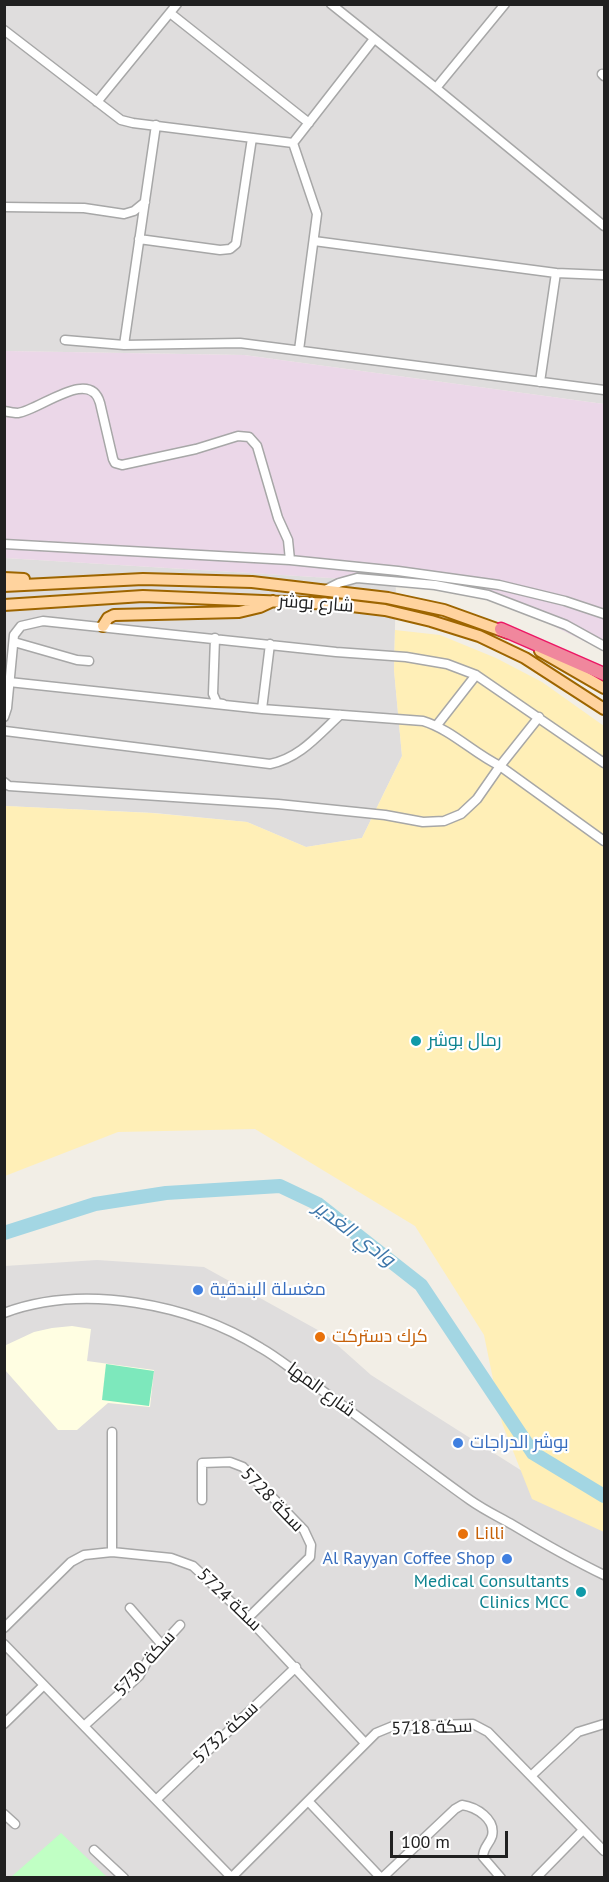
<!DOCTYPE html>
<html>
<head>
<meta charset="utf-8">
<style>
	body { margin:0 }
	#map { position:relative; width:609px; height:1882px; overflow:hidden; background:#f2eee6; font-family:"PT Sans",sans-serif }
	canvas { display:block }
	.frame { position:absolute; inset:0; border:6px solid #202020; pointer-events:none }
	.scale { position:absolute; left:390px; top:1831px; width:118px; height:27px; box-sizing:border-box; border:3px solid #202020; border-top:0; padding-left:8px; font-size:18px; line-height:21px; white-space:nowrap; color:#202020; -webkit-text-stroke:4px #fff; paint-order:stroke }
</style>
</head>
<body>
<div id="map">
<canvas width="609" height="1882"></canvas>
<div class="frame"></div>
<div class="scale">100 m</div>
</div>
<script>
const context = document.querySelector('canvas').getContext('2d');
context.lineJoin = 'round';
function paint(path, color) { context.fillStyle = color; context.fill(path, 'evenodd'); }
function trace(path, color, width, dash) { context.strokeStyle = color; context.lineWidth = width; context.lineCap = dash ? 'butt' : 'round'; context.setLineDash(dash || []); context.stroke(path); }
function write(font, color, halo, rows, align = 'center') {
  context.font = font + ' "PT Sans",Cairo,sans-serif'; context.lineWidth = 4.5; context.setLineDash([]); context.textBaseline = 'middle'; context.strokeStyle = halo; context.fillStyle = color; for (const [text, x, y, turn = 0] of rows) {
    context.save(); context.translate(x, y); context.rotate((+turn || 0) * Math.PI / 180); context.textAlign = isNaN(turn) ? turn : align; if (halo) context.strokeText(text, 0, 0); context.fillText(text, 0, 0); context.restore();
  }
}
const residential = new Path2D(`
	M5 5H604V404L244 355 5 351Z
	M5 558 396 582 394 670 402 756 362 838 306 847 247 822 155 813 5 806Z
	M97 1260 204 1267 325 1334 371 1375 563 1497 604 1515V1877L5 1878V1266Z`);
const industrial = new Path2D(`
	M5 351 244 355 604 404V651L509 604 396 582 5 558Z`);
const education = new Path2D(`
	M72 1326 91 1329 87 1361 154 1370 150 1407 108 1403 77 1430H58L5 1370 4 1346 34 1332 52 1328Z`);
const sand = new Path2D(`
	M395 630 440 635 496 658 542 682 604 726V1532L532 1499 502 1423 484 1335 415 1226 255 1129 118 1132 5 1176V806L151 813 247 822 306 847 362 838 402 756 394 670Z`);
const park = new Path2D(`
	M61 1833 107 1877H11Z`);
const pitch = new Path2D(`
	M106 1364 154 1371 149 1406 102 1400Z`);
const river = new Path2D(`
	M4 1233 95 1204 166 1193 280 1186 318 1204 421 1285 533 1453 604 1496`);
const minor = new Path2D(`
	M331 4 436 88 505 4
	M170 13 309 123
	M4 30 121 120 133 123 293 143
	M602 74 604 76
	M436 88 604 226
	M97 102 177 4
	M293 143 317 214 299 350
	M293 143 374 39
	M4 207 84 208 124 214 134 211 145 202
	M139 239 220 250 230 249 236 244 252 138
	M314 241 556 273 540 382
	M556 273 604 275
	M65 340 124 345 240 343 604 390
	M124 345 156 125
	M4 411C9 412 14 413 18 413 40 410 90 367 100 403L113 459 115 463 122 465 196 449 238 436 249 437 257 446 278 518 288 540 290 560
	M4 544 290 560 398 571 499 585 565 601 604 614
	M327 589 339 583 357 578 435 585 488 595 566 625 604 646
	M215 638 213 694 217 703 223 704
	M14 642 77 660 89 661
	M262 709 270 644
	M4 717 7 708 14 635 21 626 43 621 336 652 406 657 447 664 476 675 604 763
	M539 717 500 766 604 841
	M437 725 476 675
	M5 731 270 764C300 758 318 735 340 715
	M4 782 9 786 278 804 385 815 423 822 444 821 461 814 477 799 500 766C473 753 452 730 423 721L262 709 9 682
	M4 1313C84 1283 190 1304 261 1348 277 1357 291 1369 306 1379 362 1418 415 1461 470 1500 484 1510 499 1517 513 1525 543 1543 573 1560 604 1575
	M112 1432V1552
	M202 1500V1463L230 1462 243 1467 304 1530 311 1545 310 1557 248 1618
	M130 1608 162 1645
	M4 1628 71 1562 84 1555 112 1552 171 1558 193 1566 248 1618 365 1743
	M4 1644 232 1878
	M4 1724 44 1685
	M84 1726 139 1676 148 1660 180 1625
	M531 1776 578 1732 604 1724
	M156 1800 296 1667
	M309 1802 381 1878
	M4 1814 15 1824
	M94 1850 124 1878
	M232 1877 376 1733 393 1726 473 1724 488 1732 604 1851
	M382 1878 455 1809 462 1805C476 1807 496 1819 492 1836 489 1845 483 1847 483 1857L501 1878
	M536 1878 583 1830`);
const major = new Path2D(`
	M4 578 24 579
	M4 586 143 579 252 582 388 598 444 610 508 633
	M4 605 143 596 335 604 385 610 431 621 479 636 525 658 604 709
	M103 626 108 618 114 615 239 612 260 607 273 601
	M540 651 604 688`);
const highway = new Path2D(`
	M501 629 604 674`);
const markers = [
	[416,1041,6,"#0f9aa8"],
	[198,1290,6,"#3f7fe0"],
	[320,1337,6,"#e8710a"],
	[458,1443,6,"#3f7fe0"],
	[463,1534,6,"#e8710a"],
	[507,1559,6,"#3f7fe0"],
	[581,1592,6,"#0f9aa8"]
];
const streetNames = [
	["شارع بوشر",316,604,4],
	["شارع المها",321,1390,36],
	["سكة 5728",272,1500,46],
	["سكة 5724",229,1600,44],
	["سكة 5730",145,1664,-48],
	["سكة 5718",432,1728,-2],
	["سكة 5732",226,1733,-43]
];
const cultureNames = [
	["رمال بوشر",428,1041],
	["Medical Consultants",569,1582,"right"],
	["Clinics MCC",569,1603,"right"]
];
const shopNames = [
	["مغسلة البندقية",210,1290],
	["بوشر الدراجات",470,1443],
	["Al Rayyan Coffee Shop",495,1559,"right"]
];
const foodNames = [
	["كرك دستركت",332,1337],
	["Lilli",475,1534]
];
const waterNames = [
	["وادي الغدير",354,1234,37]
];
paint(residential, '#dfdddd');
paint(industrial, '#ebd7e8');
paint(education, '#fffee2');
paint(sand, '#ffefb7');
paint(park, '#c0ffc4');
paint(pitch, '#7de8bc');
trace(river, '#a3d6e3', 14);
trace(minor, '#a7a7a7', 11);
trace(major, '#9d6500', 14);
trace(highway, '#ec1765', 15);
trace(minor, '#fff', 8);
trace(major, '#ffd39e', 10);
trace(highway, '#f0879d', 12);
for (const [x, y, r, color] of markers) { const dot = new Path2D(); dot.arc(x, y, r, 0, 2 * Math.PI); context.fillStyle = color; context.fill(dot); trace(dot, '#fff', 2); }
write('18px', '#202020', '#fff', streetNames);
write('18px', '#0d838f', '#fff', cultureNames, 'left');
write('18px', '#366cbe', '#fff', shopNames, 'left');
write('18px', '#c56008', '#fff', foodNames, 'left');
write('italic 20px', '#3d76aa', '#fff', waterNames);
</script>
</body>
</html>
